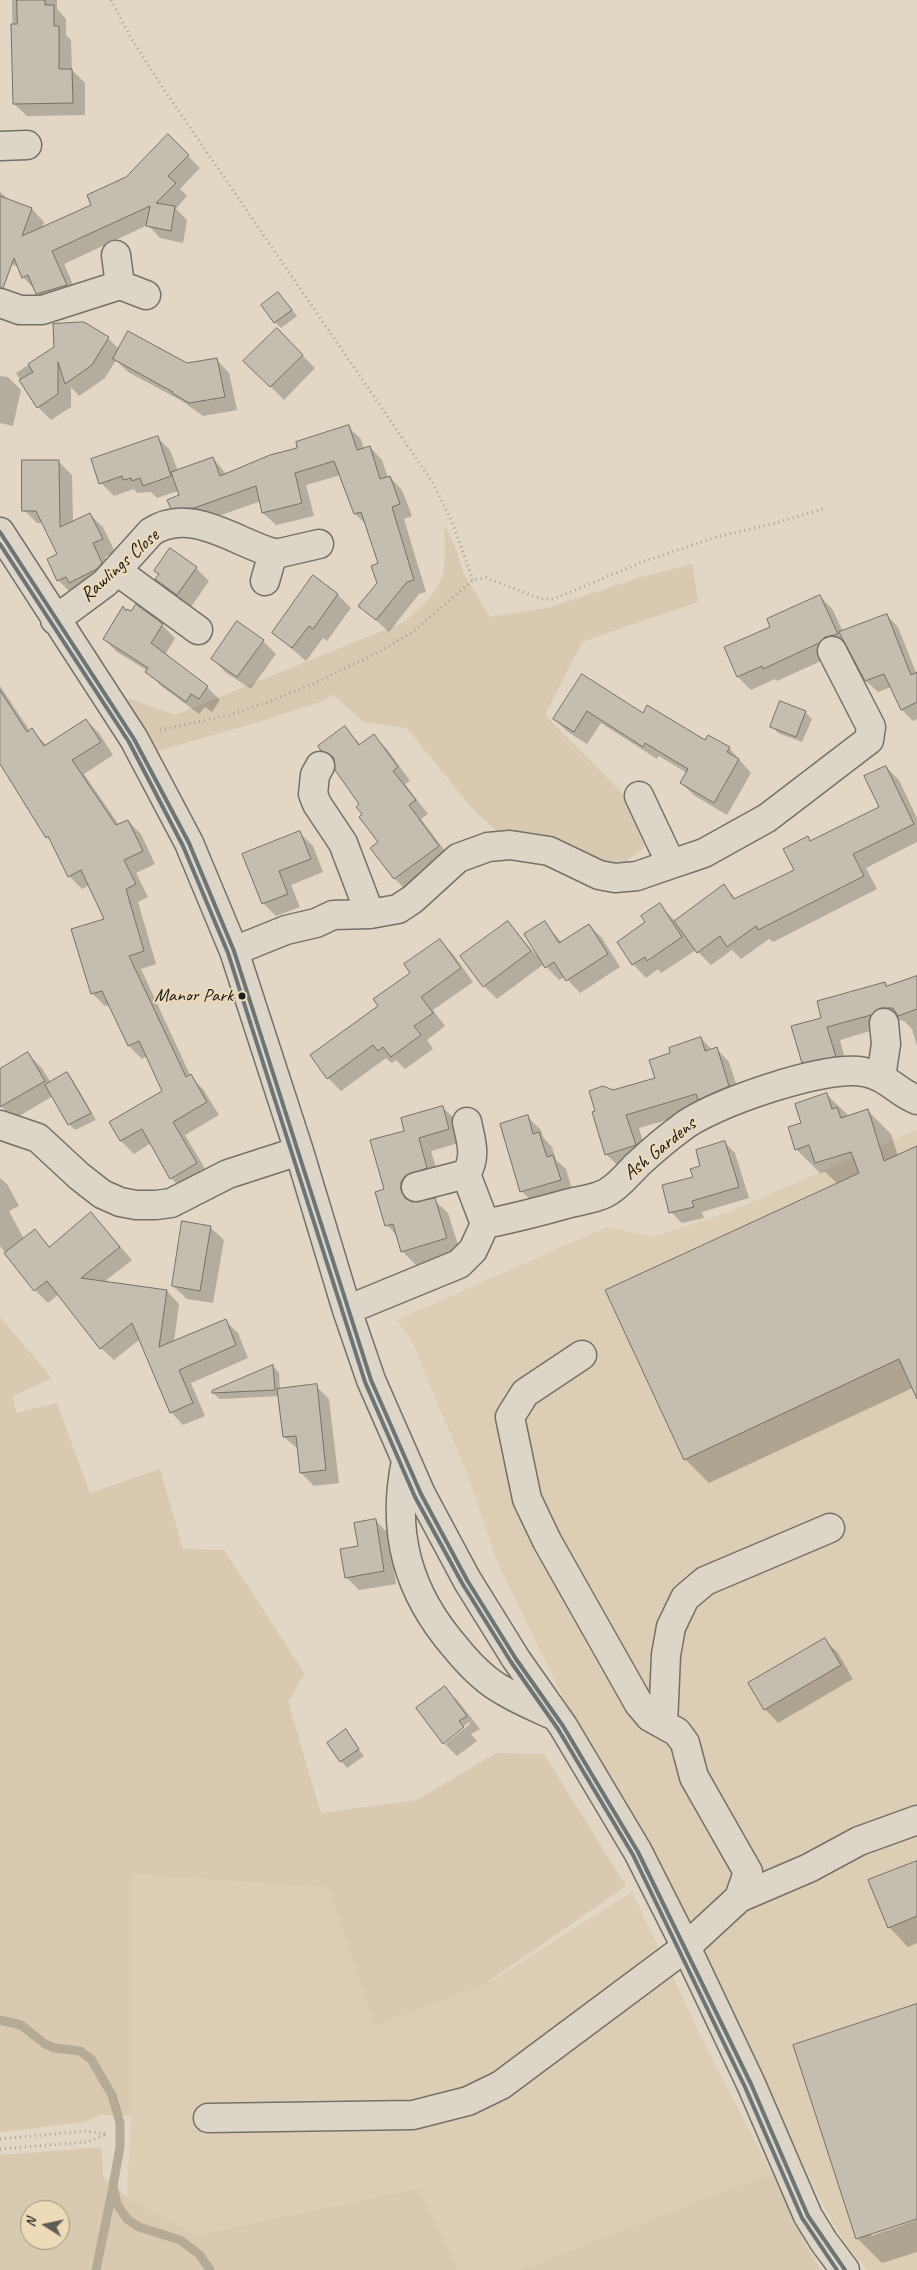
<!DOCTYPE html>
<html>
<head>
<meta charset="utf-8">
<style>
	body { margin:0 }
	#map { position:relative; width:917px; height:2270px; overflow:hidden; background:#e1d7c4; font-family:Caveat,sans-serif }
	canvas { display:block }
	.north { position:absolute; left:20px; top:2200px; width:50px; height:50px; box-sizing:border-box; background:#eddbb8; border:1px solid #998f7a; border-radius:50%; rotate:280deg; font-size:14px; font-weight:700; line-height:20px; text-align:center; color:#1c1c1c }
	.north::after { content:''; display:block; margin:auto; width:18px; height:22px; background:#615d57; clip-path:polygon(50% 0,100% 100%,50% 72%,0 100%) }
</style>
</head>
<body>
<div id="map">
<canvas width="917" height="2270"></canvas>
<div class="north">N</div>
</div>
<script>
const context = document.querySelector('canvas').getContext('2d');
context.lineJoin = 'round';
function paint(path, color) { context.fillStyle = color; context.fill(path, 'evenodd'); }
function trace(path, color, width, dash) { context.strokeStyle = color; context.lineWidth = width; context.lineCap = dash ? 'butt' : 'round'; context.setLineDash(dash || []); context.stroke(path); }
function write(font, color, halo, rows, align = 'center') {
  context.font = font + ' Caveat,sans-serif'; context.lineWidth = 4; context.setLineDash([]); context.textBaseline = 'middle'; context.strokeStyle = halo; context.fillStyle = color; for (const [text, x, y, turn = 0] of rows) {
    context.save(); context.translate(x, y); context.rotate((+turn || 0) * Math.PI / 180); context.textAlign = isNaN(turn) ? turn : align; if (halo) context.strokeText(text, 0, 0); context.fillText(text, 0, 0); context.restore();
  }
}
const built = new Path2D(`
	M917 1130V2270H867L843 2241 818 2195 729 2011 574 1720 496 1559 468 1476 429 1383 412 1341 397 1320 607 1227 651 1237 687 1226 729 1212Z
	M131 1874 328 1888 374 2026 492 1981 632 1892 710 2055 772 2173 519 2270H459L417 2188 197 2235 127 2197 131 2115Z`);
const green = new Path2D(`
	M444 524 454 544 464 574 490 617 551 607 638 578 692 564 698 602 582 642 545 715 627 798 645 847 623 864 602 865 505 838 474 811 407 728 364 722 333 695 321 702 255 723 158 751 124 697 175 715 404 622C416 612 435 596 441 580 447 564 445 542 444 524Z
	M0 1317 52 1378 13 1396 16 1413 57 1403 90 1493 160 1469 183 1549 224 1550 305 1674 288 1701 321 1813 417 1800 496 1753 544 1754 626 1886 485 1984 374 2026 328 1888 131 1874V2115H101L84 2122 0 2132Z
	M102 2147 103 2178 127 2197 197 2235 418 2188 459 2270H0V2155ZM30 2210H60V2240H30Z
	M772 2173 807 2247 821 2270H519Z`);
const shadow = new Path2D(`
	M12 0H57V9L66 19V35L71 40 72 70 85 83V115L27 116 14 104Z
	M168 136 200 168 180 189 187 196 176 209 187 220 183 243 160 238 148 225 64 264 79 298 50 306 23 277 19 267 0 260V192L10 201 32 209 44 222 42 229 93 205 126 178Z
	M278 293 297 316 281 328 275 322Z
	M277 330 315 368 284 400 245 361Z
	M108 338 120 350 187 365 216 359 229 373 237 410 203 416 182 401 128 372 116 360 105 378 79 396 71 387V407L51 420 38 407 16 373 56 347Z
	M0 376 8 377 21 390 13 426 0 423Z
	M348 427 361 439 364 449 370 447 382 460 388 478 390 477 402 490 412 516 404 519 426 592 419 594 389 632 360 606 378 583 379 564 367 525 355 514 341 475 306 485 314 516 276 525 263 513 261 501 207 520H184L172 508 180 496 178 491 157 498 151 492 137 493 134 489 114 496 101 483 157 437 170 450 178 471 213 458 227 475 299 449Z
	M59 462 72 475 73 522 89 514 103 527 115 552 105 557 115 577 72 594 58 580 48 560 59 555 43 523H37L24 510Z
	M170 550 196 568 209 581 191 607 170 592 157 579 160 575 155 571Z
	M313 577 338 595 351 608 327 641 323 638 306 661 274 633Z
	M820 596 833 610 843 632 887 615 898 627 917 675V719L913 721 902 710 891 687 878 692 866 681 849 648 839 650 832 656 777 681 775 679 751 690 738 677 726 648 772 628Z
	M123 608 127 612 162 625 175 638 165 655 207 687 220 700 212 712 205 707 199 714 160 685 148 671 117 652 104 639Z
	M263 641 276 654 251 689 225 672 212 658Z
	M582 676 643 715 705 742 729 748 751 773 727 815 695 796 681 783 687 773 659 756 657 759 601 723 587 744 568 732 554 719Z
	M0 686 30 731 32 730 47 746 86 720 99 733 113 755 84 774 119 825 128 821 141 834 155 864 136 873 148 897 138 902 156 964 141 969 191 1077 203 1089 219 1115 185 1135 210 1177 184 1191 171 1178 151 1143 134 1154 121 1141 110 1122 163 1092 147 1056 142 1059 129 1046 110 1005 105 1006 92 993 106 920 90 885 82 889 69 876 54 844 47 837 0 761Z
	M805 712 812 719 802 742 778 733 772 726Z
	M345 728 361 745 374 736 387 749 410 781 405 784 428 814 421 819 451 859 408 892 395 879 372 848 380 842 363 814 361 804 335 763 322 750Z
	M886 767 899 780 917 818V842L866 868 877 889 773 942 769 939 741 959 732 950 711 965 696 950 661 973 658 969 646 978 633 964 647 923 660 905 675 921 724 886 736 899 795 871 808 838 812 842 880 808Z
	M300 833 313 846 323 872 291 885 300 907 276 916 263 903 244 855Z
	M508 922 537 956 544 922 562 943 589 925 602 938 620 967 580 993 565 977 559 980 544 964 497 999 484 986Z
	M440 941 453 954 473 982 433 1010 445 1026 427 1040 433 1049 405 1069 396 1060 392 1063 386 1058 341 1091 328 1078 380 1006Z
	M917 977V1046L912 1029 904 1021 897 1020 884 1027 840 1040 848 1070 816 1076 803 1062 823 1019 884 983 888 987Z
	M701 1038 712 1050 716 1048 729 1062 741 1099 639 1128 648 1158 619 1167 606 1154 612 1092 656 1079 671 1054Z
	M28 1054 41 1067 51 1083 67 1073 73 1080 96 1120 75 1130 69 1124 53 1096 14 1119 0 1105V1070Z
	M827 1095 849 1116 867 1110 891 1134 898 1156 917 1148V1386L709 1483 685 1459 838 1184 825 1172 820 1173 796 1149 802 1124Z
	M442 1107 456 1120 462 1142 431 1151 440 1181 414 1196V1203L434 1200 448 1213 460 1251 416 1265 403 1252 398 1237 387 1225 386 1190 406 1132Z
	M527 1116 541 1130 543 1137 552 1147 556 1160 566 1169 573 1193 535 1204 521 1191Z
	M724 1142 735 1153 749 1198 702 1212 704 1218 682 1223 671 1212 702 1167Z
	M0 1178 7 1184 19 1206 9 1211 24 1239 35 1231 50 1247 91 1213 132 1260 104 1282 167 1291 179 1304 174 1342 225 1321 238 1333 248 1358 191 1383 205 1416 183 1425 171 1412 140 1339 114 1360 101 1348 59 1294 48 1303 35 1290 0 1246Z
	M210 1227 224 1240 213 1303 187 1299 173 1286Z
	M273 1366 279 1373 280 1390 316 1386 329 1399 339 1483 314 1486 301 1473 299 1450 284 1437 279 1396 220 1399 213 1393Z
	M375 1520 388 1533 396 1584 359 1590 346 1577Z
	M825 1640 838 1653 853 1679 778 1723 765 1709Z
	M445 1688 458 1701 480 1729 471 1734 477 1741 457 1756 445 1744 470 1724 469 1722 444 1742Z
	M345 1731 364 1756 347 1768 341 1761Z
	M917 1862V1943L908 1947 889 1927Z
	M917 2005V2218L871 2233V2236L917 2220V2252L882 2263 857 2238Z`);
const stream = new Path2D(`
	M0 2020 21 2025 45 2044 55 2048 80 2051 91 2059 112 2095 120 2123V2147L113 2186 117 2204 127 2219 139 2227 180 2240 199 2254 210 2270
	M96 2270 112 2192`);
const building = new Path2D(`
	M17 0H45V5H54V26H59V69H72L73 103 13 104 11 24H17Z
	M168 134 189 155 168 176 176 183 156 203 175 206 171 231 146 226 150 206 52 251 67 285 36 294 28 275 22 278 14 258 3 288H0V196L32 208 22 236 91 205 87 195 126 177Z
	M278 292 292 310 274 323 261 305Z
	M84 322 109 337 92 365 65 384 58 362V394L37 408 19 380 33 372 28 364 54 347 53 324Z
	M277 328 303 355 270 387 243 361Z
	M128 331 187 363 217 358 225 397 189 403 172 393 173 392 113 359Z
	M349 425 357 450 370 446 380 479 390 476 400 504 392 507 414 580 407 582 376 620 358 606 377 583 371 566 378 563 361 512 354 514 334 461 295 473 302 503 262 513 256 486 194 508 171 509 167 500 179 495 171 472 213 457 220 476 270 455 297 448 296 442Z
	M158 436 171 476 143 486 140 478 132 481 131 478 123 480 122 476 99 484 91 459Z
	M22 460H59L60 527 90 513 103 539 93 543 102 563 97 569 69 583 66 577 57 581 47 559 57 554 36 511H22Z
	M170 548 197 567 177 595 155 579 159 574 154 571Z
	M313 575 338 594 313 629 309 626 292 648 272 633Z
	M820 595 838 634 825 637 819 643 763 669 762 666 737 677 724 647 770 627 767 619Z
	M136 604 163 624 151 643 208 686 199 699 191 694 186 702 145 672 148 668 103 639 123 606 126 611 127 609 131 611Z
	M887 614 911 675 917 672V702L901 710 884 674 865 681 839 632Z
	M237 621 264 640 237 677 211 659Z
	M582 674 643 713 647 705 705 740 708 735 730 747 727 752 739 759 714 803 680 783 688 769 645 743 643 747 587 711 574 732 553 719Z
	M0 690 27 732 32 728 44 746 86 719 101 742 72 760 116 825 128 820 143 851 124 860 136 884 126 889 144 951 129 956 186 1077 191 1074 207 1102 173 1122 197 1163 170 1179 142 1129 120 1141 109 1122 162 1091 139 1041 128 1046 102 991 91 994 71 929 104 919 81 870 68 877 48 836 46 838 0 764Z
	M780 701 806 711 796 737 770 727Z
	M345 726 359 745 374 734 398 767 393 771 416 800 409 805 439 846 394 879 370 848 378 842 359 817 362 814 356 807 359 804 335 770 334 758 328 753 321 751 318 746Z
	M886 766 914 824 853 854 864 876 758 930 756 926 727 947 720 936 697 953 674 921 724 884 734 899 794 870 783 849 808 836 810 841 879 807 864 776Z
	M300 831 311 859 279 871 288 894 262 904 242 854Z
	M660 903 682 937 647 961 645 957 632 965 617 942 645 922 641 916Z
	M508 921 531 951 483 987 460 956Z
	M545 921 559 943 589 924 608 954 566 981 554 962 545 968 524 934Z
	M440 939 461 968 421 997 433 1013 414 1026 421 1035 391 1057 383 1047 378 1051 373 1045 327 1079 310 1055 378 1006 373 999 410 973 404 964Z
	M917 976V1009L898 1016 893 1008H882L871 1015 827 1027 836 1057 802 1063 791 1026 821 1018 817 1001 885 982 886 986Z
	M701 1037 705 1051 717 1047 729 1086 698 1100 696 1094 626 1115 636 1145 605 1155 592 1112 595 1111 589 1091 603 1086 613 1090 655 1078 649 1060 670 1053 669 1048Z
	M28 1052 45 1081 0 1107V1069Z
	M67 1072 91 1113 68 1125 45 1085Z
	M827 1093 832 1109 837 1107 841 1118 868 1109 884 1161 917 1146V1399L899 1359 684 1460 605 1290 859 1173 851 1152 815 1163 809 1145 795 1150 788 1127 801 1123 795 1104Z
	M443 1106 449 1129 419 1138 427 1168 405 1176 401 1182V1190L405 1198 412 1202 435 1198 447 1238 401 1252 393 1224 385 1226 375 1192 384 1189 370 1140 404 1131 401 1118Z
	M528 1115 533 1134 539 1132 547 1157 553 1155 561 1180 520 1192 500 1124Z
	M725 1141 739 1187 692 1201 694 1207 669 1213 662 1185 693 1177 690 1169 700 1166 696 1150Z
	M91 1212 120 1247 81 1278 167 1290 159 1347 226 1319 236 1345 179 1370 193 1403 170 1413 132 1323 100 1349 47 1281 34 1291 4 1253 35 1229 49 1247Z
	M182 1221 211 1226 200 1291 172 1286Z
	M273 1365 275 1390 212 1393V1391Z
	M317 1384 326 1470 300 1473 296 1436 283 1437 277 1389Z
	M376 1519 384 1571 345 1578 340 1549 358 1546 354 1523Z
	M825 1638 841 1665 764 1710 748 1683Z
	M445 1686 467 1716 459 1721 464 1727 443 1744 416 1708Z
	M346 1729 359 1749 340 1762 327 1743Z
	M917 1861V1916L888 1928 868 1880Z
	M917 2004V2219L856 2239 793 2045Z`);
const path = new Path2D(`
	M111 0 131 38 165 91 433 483 452 522 473 580
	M160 730 229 715 268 702 315 683 381 651 414 631 473 580 486 578 542 599H554L642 562 716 537 776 523 826 508
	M0 2139 86 2131 106 2134
	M0 2149 87 2142 106 2134`);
const minor = new Path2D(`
	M0 146 27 145
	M116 255 120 285
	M0 303 20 310H42L120 285 146 295
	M0 532 134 739 189 843 234 951 299 1151 347 1310 371 1380 421 1494 467 1580 516 1659 563 1726 638 1852 686 1947 751 2084 808 2216 824 2242 845 2270
	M273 553H280L319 544
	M117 571 198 630
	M55 620 105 583 151 532C190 506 235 542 273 553L265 581
	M320 766 315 775 313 794 317 804 343 843 370 914
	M639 796 671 864
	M234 951 286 930 316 923 333 915 370 914 398 909 413 899 458 858 488 847 510 845 549 851 599 875 615 878 637 876 654 870 704 853 767 818 869 740 871 727 832 651
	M881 1077 886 1044 884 1023
	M0 1125 38 1138 79 1176 102 1194 120 1202 136 1205H156L171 1203 228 1174 299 1151
	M466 1174 485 1224
	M416 1187 466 1174C477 1157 471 1141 467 1122
	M347 1310 459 1264 473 1250 485 1224C514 1218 542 1211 570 1203 582 1200 595 1199 606 1193 618 1187 628 1174 637 1165 651 1152 666 1139 681 1128 710 1104 828 1064 864 1072 887 1076 897 1092 917 1100
	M406 1461C391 1533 408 1593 456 1648 469 1664 485 1681 504 1691 520 1701 538 1708 555 1716
	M663 1724 666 1655 671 1627 685 1598 705 1581 830 1528
	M739 1898 809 1868 859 1841 917 1820
	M208 2118 413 2115 468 2101 501 2085 686 1947 739 1898 748 1872 694 1777 685 1743 677 1732 650 1717 639 1704 547 1541 527 1499 510 1417 525 1393 582 1355`);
const bus1 = new Path2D(`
	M0 532 134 739 189 843 234 951 371 1380 421 1494 467 1580 516 1659 563 1726 638 1852 751 2084 808 2216 845 2270`);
const bus2 = new Path2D(`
	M0 544 129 742 183 846 228 953 365 1382 415 1497 462 1583 511 1662 558 1729 633 1855 745 2087 802 2218 837 2270`);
const markers = [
	[242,996,4.5,"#1c1c1c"]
];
const busNames = [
	["Manor Park",233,996]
];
const streetNames = [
	["Rawlings Close",120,566,-42],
	["Ash Gardens",660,1149,-39]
];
paint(built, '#dbceb4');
paint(green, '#d7cab1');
paint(shadow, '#0003');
trace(stream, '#b5aa94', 9);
paint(building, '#c4bdb0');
trace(building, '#757068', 1);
trace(minor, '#757068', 31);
trace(path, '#a6a096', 3, [1, 4]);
trace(minor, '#ddd5c8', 28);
trace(bus1, '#6c7476', 4);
trace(bus2, '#6c7476', 4);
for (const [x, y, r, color] of markers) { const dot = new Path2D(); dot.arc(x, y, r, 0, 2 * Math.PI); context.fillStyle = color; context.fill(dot); trace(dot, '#eddbb8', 2); }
write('19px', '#1c1c1c', '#eddbb8', busNames, 'right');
write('20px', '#1c1c1c', '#eddbb8', streetNames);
</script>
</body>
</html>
